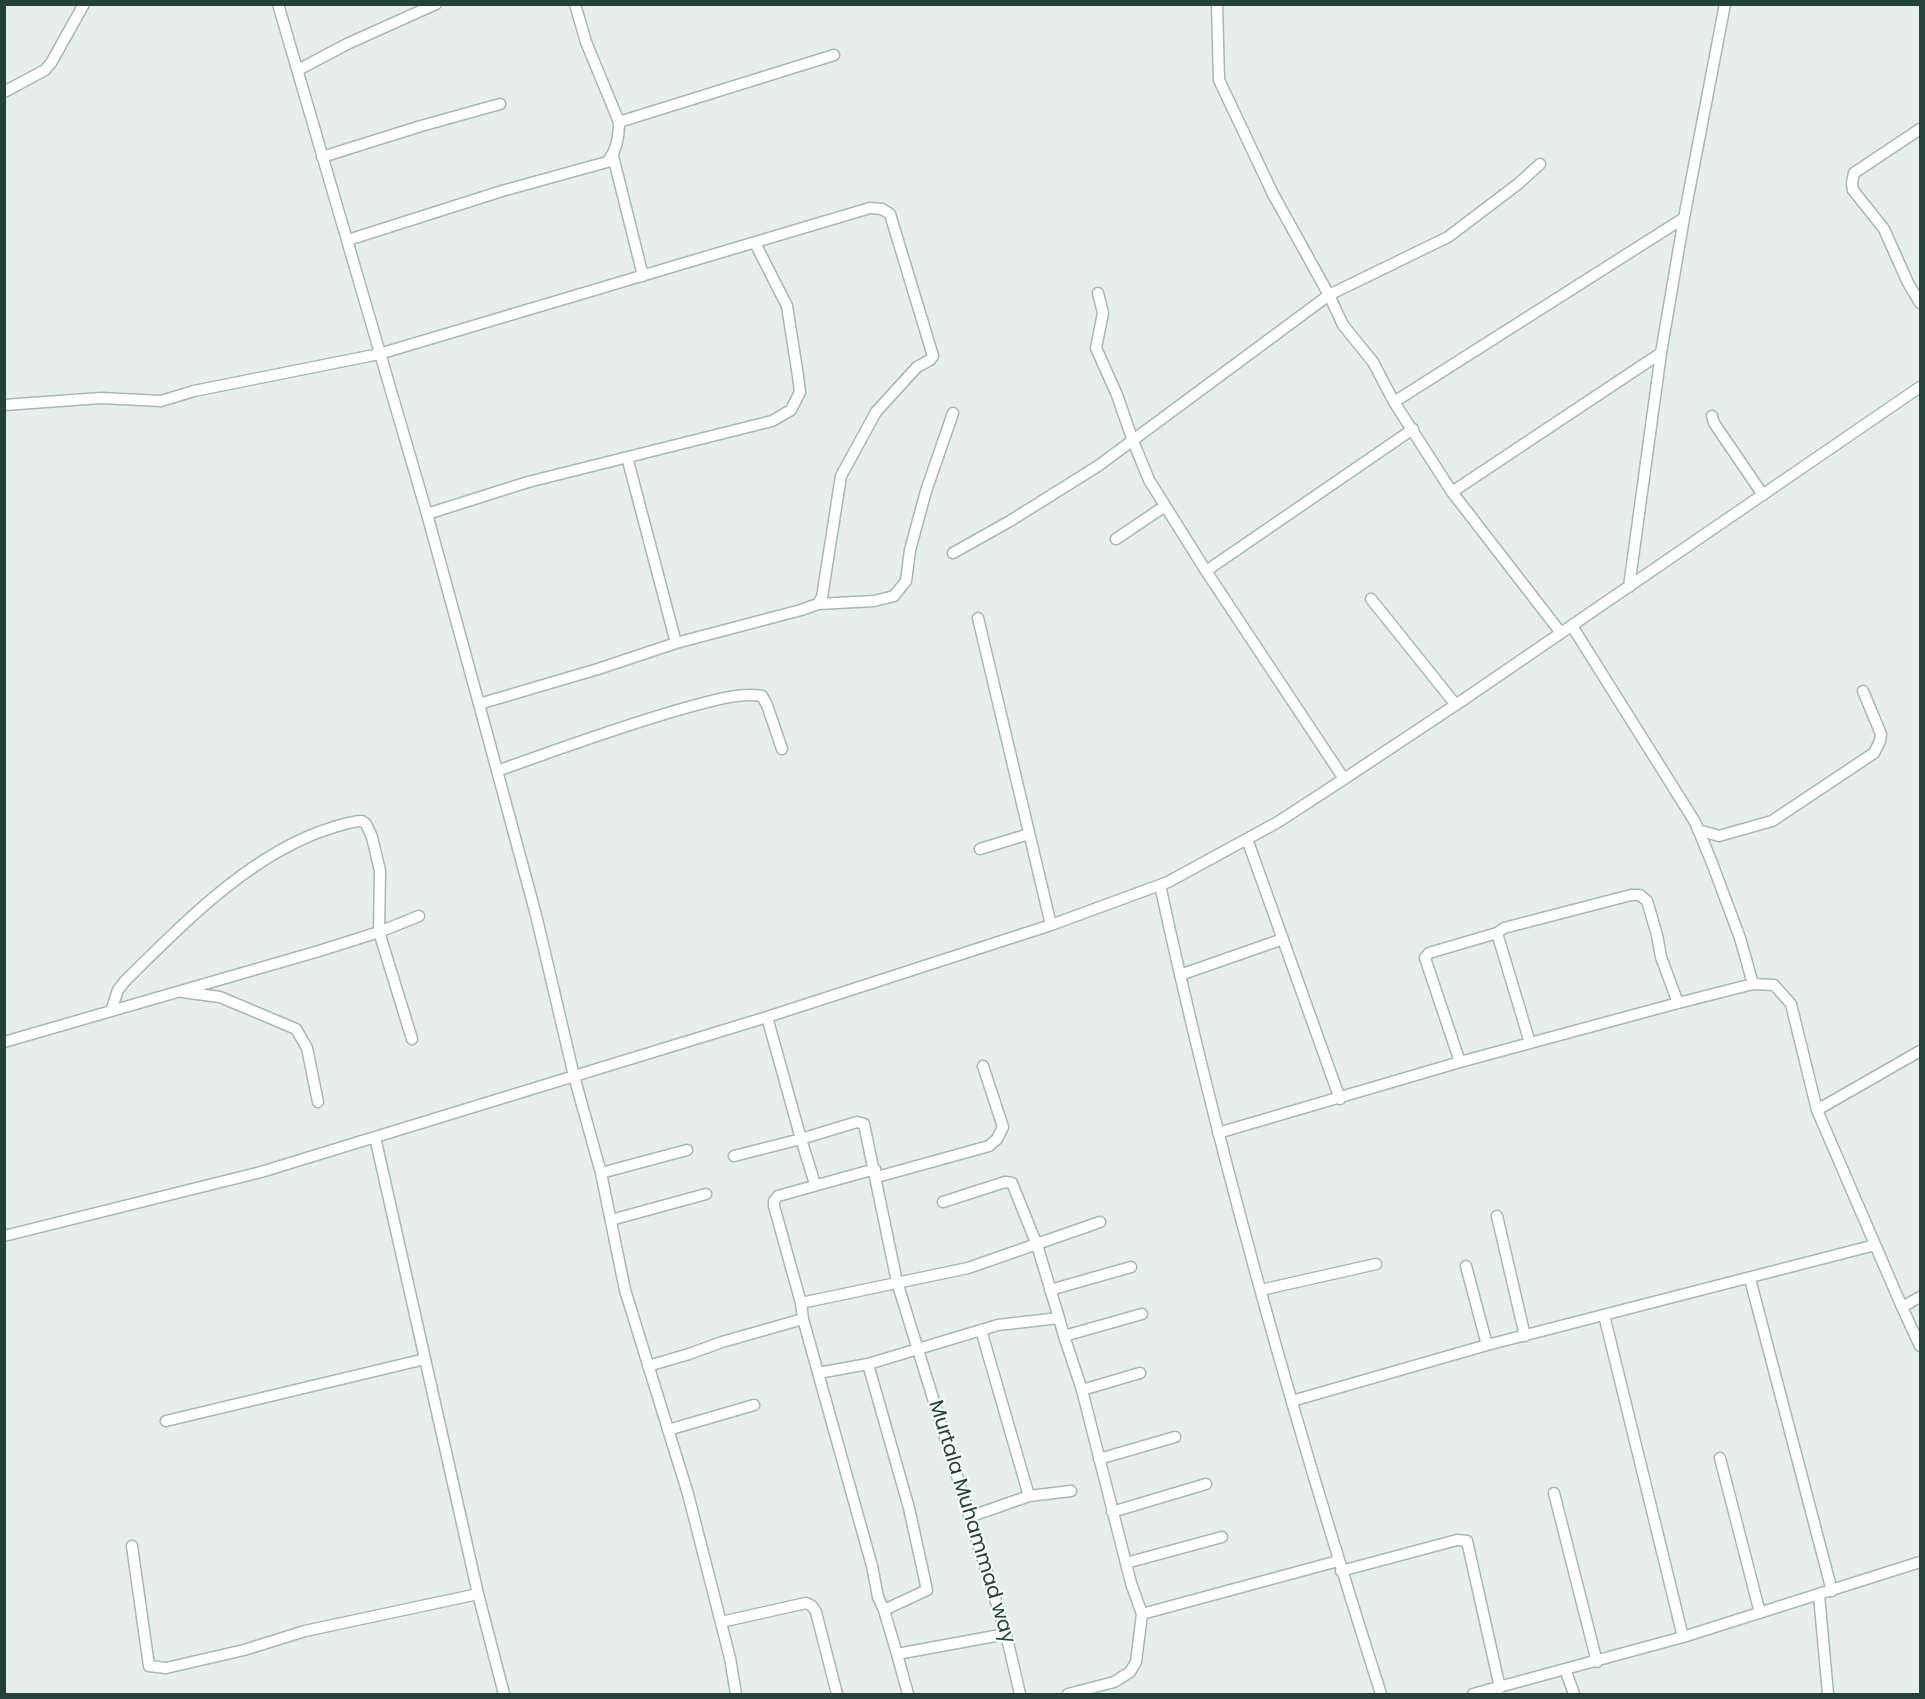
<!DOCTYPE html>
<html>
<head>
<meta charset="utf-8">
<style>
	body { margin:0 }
	#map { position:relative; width:1925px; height:1699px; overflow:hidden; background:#e6efeb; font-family:Poppins,sans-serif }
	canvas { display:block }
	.frame { position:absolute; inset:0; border:6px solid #24423a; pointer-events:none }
</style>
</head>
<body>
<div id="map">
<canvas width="1925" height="1699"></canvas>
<div class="frame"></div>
</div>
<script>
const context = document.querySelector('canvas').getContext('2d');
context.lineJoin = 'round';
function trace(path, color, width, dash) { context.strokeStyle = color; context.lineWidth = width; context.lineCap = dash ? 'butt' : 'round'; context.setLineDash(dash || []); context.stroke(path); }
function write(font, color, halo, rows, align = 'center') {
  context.font = font + ' Poppins,sans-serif'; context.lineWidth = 4.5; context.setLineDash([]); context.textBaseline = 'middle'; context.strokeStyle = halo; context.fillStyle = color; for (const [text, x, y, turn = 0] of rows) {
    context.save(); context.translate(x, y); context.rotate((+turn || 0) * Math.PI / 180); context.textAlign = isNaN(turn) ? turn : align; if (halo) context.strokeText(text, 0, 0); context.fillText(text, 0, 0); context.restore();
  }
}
const minor = new Path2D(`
	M278 4 427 514 479 704 536 915 574 1076 601 1173 625 1290 688 1494 730 1658 736 1694
	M1217 4 1219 80 1273 194 1329 295 1343 325 1373 362 1394 402 1452 492 1561 633
	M298 70 347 44 436 4
	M4 92 45 70 51 63 84 4
	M619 122 834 55
	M1920 129 1854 173 1852 183 1853 190 1884 229 1908 283 1920 303
	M613 156 643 276
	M322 157 421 126 500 104
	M348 240 502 191 607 162C617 151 619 136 619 122L586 42 575 4
	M1098 293 1103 313 1096 348 1117 395 1133 441 1149 480 1206 571 1344 779
	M1394 402 1684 218
	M4 405 101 398 161 401 194 391 379 354 870 208 882 209 890 214 933 356 930 360 917 367 876 412 841 476 822 597 818 604
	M1712 416 1714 423 1763 495
	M627 457 676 643
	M1452 492 1661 353
	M427 514 528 482 772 421 791 410 800 392 798 376 787 306 755 243
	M1116 539 1165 506
	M953 553 1010 521 1098 466 1329 295 1448 237 1518 184 1540 164
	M1206 571 1413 429
	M1629 587 1661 353 1684 218 1725 4
	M1371 599 1456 705
	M978 618 1051 925
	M1572 626 1695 822 1712 863 1740 938 1753 984
	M479 704 598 669 676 643 801 610 818 604 874 601 894 596 906 581 910 550 926 491 953 413
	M497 771C559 749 621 726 685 708 708 702 737 692 762 696L767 705 782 749
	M1698 830 1719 836 1772 821 1874 753 1880 741 1881 734 1863 691
	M1247 839 1340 1099
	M980 849 1029 834
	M1160 885C1219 1158 1296 1428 1381 1694
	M1497 933 1530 1043
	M1180 975 1283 939
	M182 992 220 997 296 1029 307 1048 318 1102
	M111 1011 118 990 125 981C184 923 251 853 331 828 341 825 352 821 362 821L366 824 372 837 380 871 379 932 412 1039
	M767 1017 801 1139 857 1122 864 1124 897 1282 1006 1634 1020 1694
	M4 1042 319 951 379 932 419 916
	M1460 1062 1425 958 1429 953 1497 933 1504 928 1631 895H1640L1647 901 1657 935 1661 957 1678 1003
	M1817 1110 1920 1051
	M1218 1133 1460 1062 1678 1003 1753 984 1774 985 1791 1004 1817 1110 1902 1307 1920 1346
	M375 1137 478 1594 504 1694
	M734 1156 801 1139 815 1184
	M875 1169 778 1196 774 1201V1206L801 1303 803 1319 872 1566 878 1597 884 1610 897 1654 1006 1634
	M601 1173 687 1150
	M877 1177 989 1146 997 1139 1003 1127 983 1066
	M943 1202 1005 1182 1012 1183 1037 1245 1059 1318
	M1497 1216 1525 1336
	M611 1220 706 1194
	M4 1236 261 1172 767 1017 1051 925 1168 882 1278 822 1344 779 1463 700 1920 387
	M1466 1266 1487 1345
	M1750 1279 1832 1591
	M1050 1290 1131 1267
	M1261 1290 1376 1264
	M801 1303 968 1268 1100 1222
	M1902 1307 1920 1297
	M1604 1315 1683 1637
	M1064 1336 1082 1390 1131 1583 1142 1614 1136 1662 1130 1672 1114 1682 1068 1694
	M868 1364 909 1508 927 1590 884 1610
	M648 1366 689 1354 722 1342 803 1319
	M818 1373 868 1364 998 1325 1059 1318 1064 1336 1142 1314
	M1082 1390 1140 1373
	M1292 1401 1487 1345 1875 1245
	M166 1421 425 1359
	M668 1430 754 1405
	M1720 1458 1760 1613
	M1099 1459 1175 1437
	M1554 1493 1597 1662
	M1029 1496 1071 1491
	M1112 1512 1206 1484
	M969 1517 1029 1496 981 1330
	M132 1546 149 1666 166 1668 244 1650 305 1631 478 1594
	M1126 1563 1222 1537
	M1341 1571 1457 1540 1467 1541 1500 1688
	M1819 1595 1828 1694
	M1142 1614 1338 1561
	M721 1622 806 1603 812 1606 816 1612 837 1694
	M897 1654 908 1694
	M1565 1669 1574 1694
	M1473 1694 1683 1637 1920 1562`);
const streetNames = [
	["Murtala Muhammad way",971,1522,73]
];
trace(minor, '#a8b8b2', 13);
trace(minor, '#fff', 10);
write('20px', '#24423a', '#f7fbf9', streetNames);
</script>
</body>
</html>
